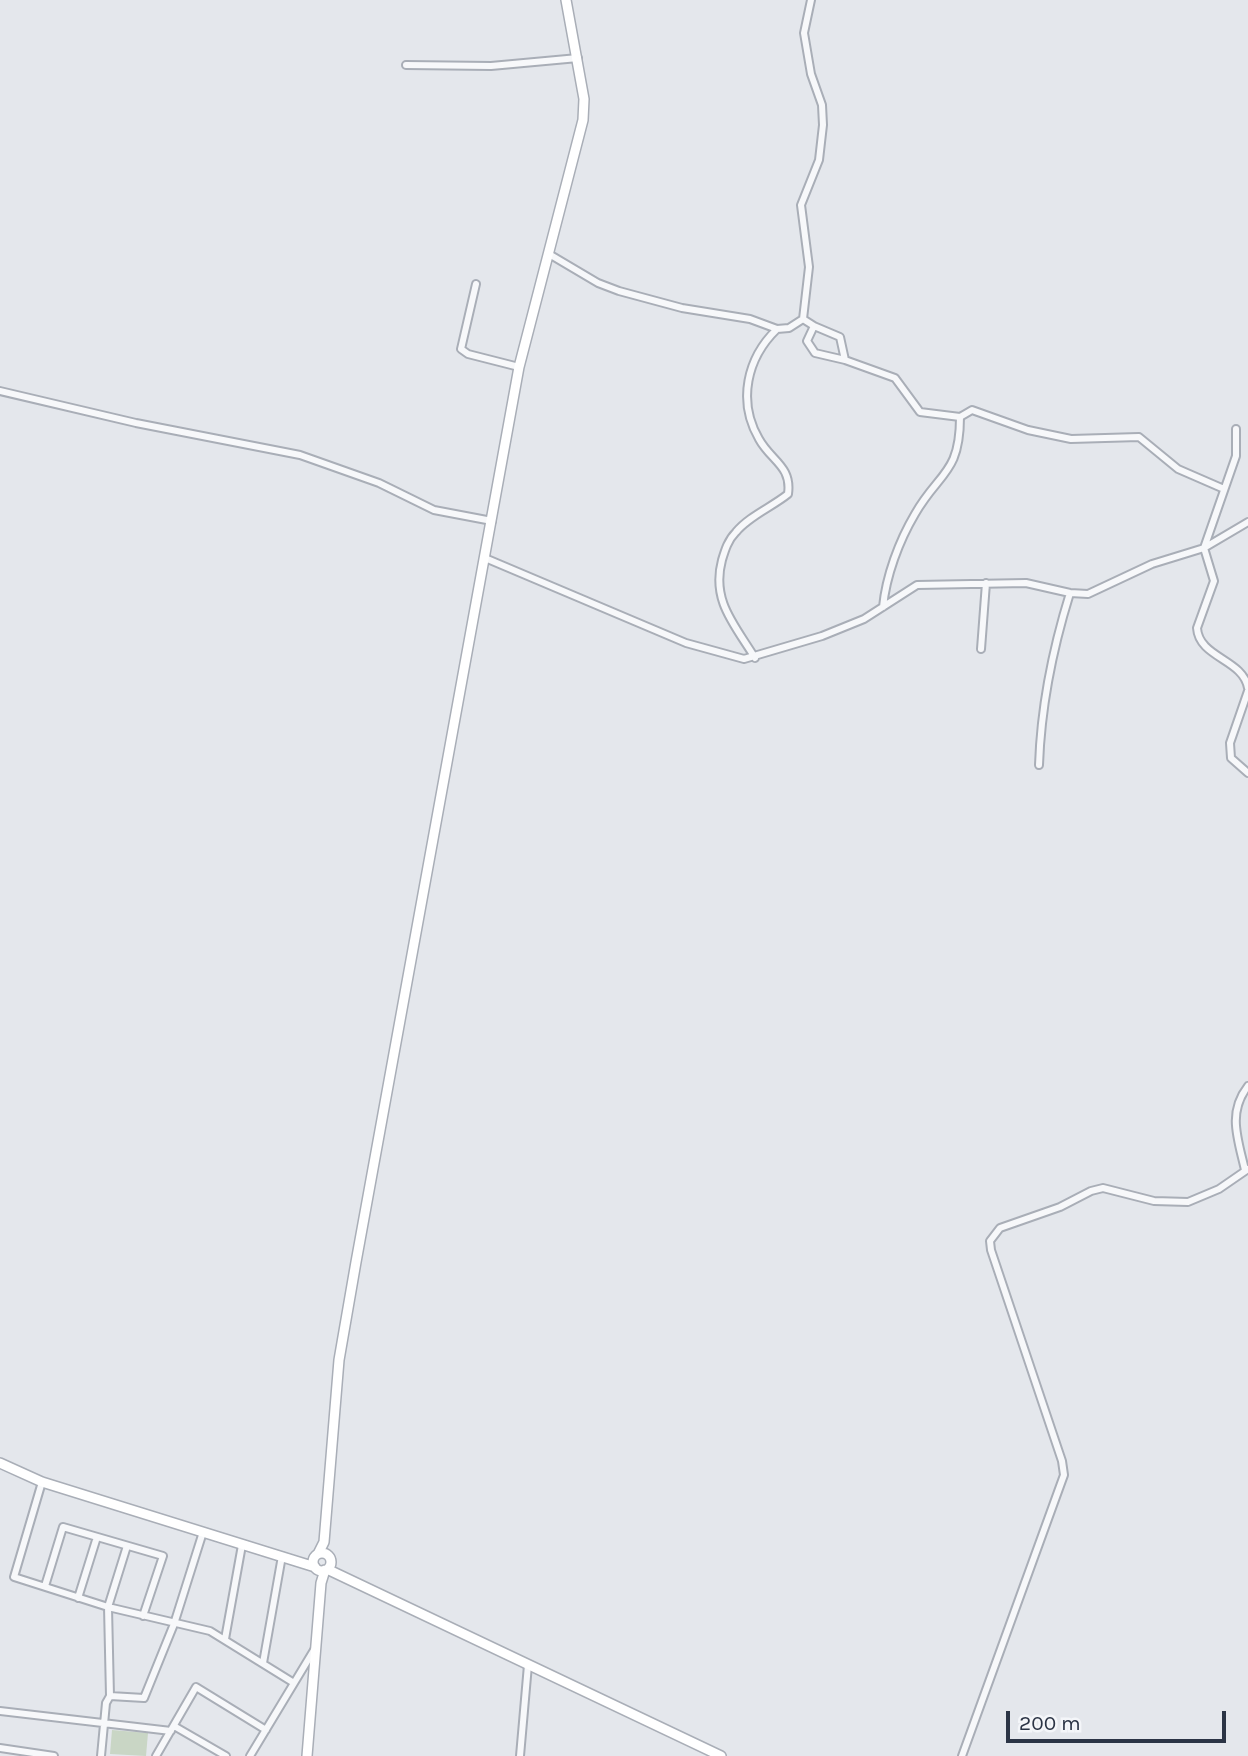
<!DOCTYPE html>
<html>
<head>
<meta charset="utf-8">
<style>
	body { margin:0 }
	#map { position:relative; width:1248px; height:1756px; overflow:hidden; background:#e4e7ec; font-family:Karla,sans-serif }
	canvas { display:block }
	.scale { position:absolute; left:1006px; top:1711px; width:220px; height:32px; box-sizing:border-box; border:4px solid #2b3445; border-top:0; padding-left:9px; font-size:21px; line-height:24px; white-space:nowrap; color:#2b3445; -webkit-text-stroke:5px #f4f6f9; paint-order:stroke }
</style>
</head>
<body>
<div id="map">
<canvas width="1248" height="1756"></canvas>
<div class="scale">200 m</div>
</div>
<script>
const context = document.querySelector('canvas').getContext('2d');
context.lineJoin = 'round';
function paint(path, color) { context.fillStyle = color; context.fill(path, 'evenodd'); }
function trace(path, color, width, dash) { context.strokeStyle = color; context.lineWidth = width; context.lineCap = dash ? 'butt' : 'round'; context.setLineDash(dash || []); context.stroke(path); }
const green = new Path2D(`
	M112 1730 148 1733 146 1756 110 1754Z`);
const minor = new Path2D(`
	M406 65 491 66 578 58
	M549 254 598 283 619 291 682 308 750 319 777 329
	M476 284 461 349 468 354 519 367
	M803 319 814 326 807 341 815 353 845 360 895 378 920 412 960 417C960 474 939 472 915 514 899 541 886 576 883 607
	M814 326 840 337 845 360
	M0 391 136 423 300 455 379 483 434 510 492 521
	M960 417 972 410 1028 430 1071 439 1139 437 1178 469 1224 489
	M1204 548 1236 456V429
	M1204 548 1248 522
	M485 558 686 643 744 659 822 636 864 619 917 585 1026 583 1070 593 1088 594 1152 564 1204 548 1214 581 1197 628C1199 658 1243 659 1248 688
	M981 649 986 583
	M755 658C735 625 711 601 722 560 725 550 728 540 736 532 749 516 772 507 788 494 792 466 771 461 759 439 737 401 747 358 777 329L789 328 803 319 809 267 801 205 819 160 823 125 822 105 811 74 804 33 811 0
	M1248 691 1230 743 1231 758 1248 773
	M1039 765C1041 705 1052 651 1070 593
	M1245 1170C1238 1139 1227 1113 1248 1086
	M42 1482 14 1577 108 1607 210 1631 294 1683
	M45 1586 63 1527 163 1556 143 1616
	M78 1598 97 1537
	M225 1639 242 1545
	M263 1663 282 1556
	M110 1696 144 1698 174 1624 203 1532
	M0 1711 171 1731
	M174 1726 226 1756
	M0 1748 54 1756
	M101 1756 106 1703 110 1696 108 1607 127 1546
	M156 1756 196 1687 266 1730
	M250 1756 314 1650
	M520 1756 528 1665
	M962 1756 1064 1475 1062 1461 991 1250 990 1241 1000 1228 1060 1207 1091 1191 1103 1188 1154 1201 1188 1202 1219 1189 1248 1169`);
const secondary = new Path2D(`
	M0 1463 42 1482 315 1567
	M313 1562a9 9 0 1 1 18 0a9 9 0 1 1-18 0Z
	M318 1554 324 1542 339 1360 356 1262 519 367 583 120 584 99 566 0
	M307 1756 321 1583 325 1570H329L721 1756`);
paint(green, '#c9d6c5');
trace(minor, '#a9aeb7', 10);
trace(secondary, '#a9aeb7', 12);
trace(minor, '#f7f8fa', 6);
trace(secondary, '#fff', 9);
</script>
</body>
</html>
